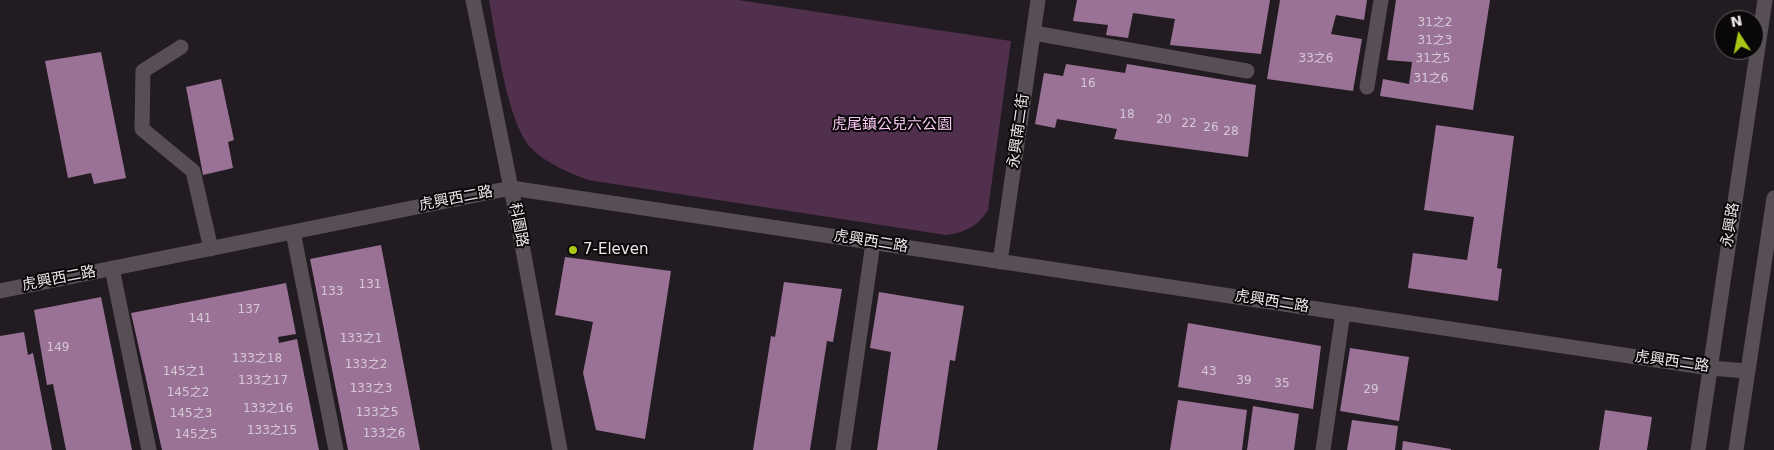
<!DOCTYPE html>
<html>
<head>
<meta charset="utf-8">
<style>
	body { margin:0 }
	#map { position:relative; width:1774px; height:450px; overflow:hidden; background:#221b22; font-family:"DejaVu Sans",sans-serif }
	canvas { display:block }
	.north { position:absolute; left:1714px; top:10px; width:50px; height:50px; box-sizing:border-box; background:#0a0709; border:1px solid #646063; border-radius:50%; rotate:349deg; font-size:14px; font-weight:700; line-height:20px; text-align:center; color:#ebe6ea }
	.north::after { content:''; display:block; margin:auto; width:18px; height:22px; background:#aac717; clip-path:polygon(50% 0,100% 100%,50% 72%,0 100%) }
</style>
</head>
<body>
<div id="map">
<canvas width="1774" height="450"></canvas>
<div class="north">N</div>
</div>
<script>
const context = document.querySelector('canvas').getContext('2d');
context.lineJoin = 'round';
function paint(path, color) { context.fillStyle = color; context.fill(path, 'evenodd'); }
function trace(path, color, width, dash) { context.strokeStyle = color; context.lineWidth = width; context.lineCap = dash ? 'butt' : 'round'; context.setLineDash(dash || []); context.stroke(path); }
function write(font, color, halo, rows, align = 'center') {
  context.font = font + ' "DejaVu Sans","Noto Sans TC",sans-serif'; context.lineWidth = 4; context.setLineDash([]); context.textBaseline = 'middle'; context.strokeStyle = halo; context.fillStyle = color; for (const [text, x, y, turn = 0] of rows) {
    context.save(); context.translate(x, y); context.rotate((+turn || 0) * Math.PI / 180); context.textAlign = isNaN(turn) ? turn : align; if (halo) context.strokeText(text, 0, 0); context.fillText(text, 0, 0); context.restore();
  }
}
const green = new Path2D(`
	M489 0H738L1011 41 988 210C977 227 966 232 946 235L588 180C568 172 547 164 531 148 507 122 496 36 489 0Z`);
const building = new Path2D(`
	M1077 0H1270L1261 54 1170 45 1175 19 1133 13 1128 38 1106 35 1108 25 1073 21Z
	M1280 0H1367L1364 20 1336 15 1331 34 1362 39 1353 91 1267 79Z
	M1396 0H1490L1473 110 1380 96 1383 79 1409 84 1412 62 1387 60Z
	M101 52 126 178 94 184 91 173 68 178 45 61Z
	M1066 64 1125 73 1127 64 1256 85 1248 157 1114 139 1117 129 1057 119 1055 128 1035 124 1044 73 1063 76Z
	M221 79 234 140 228 142 233 168 203 175 186 87Z
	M1436 125 1514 136 1497 268 1502 269 1498 301 1408 288 1413 253 1467 260 1474 217 1424 210Z
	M381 245 420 450H348L310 259Z
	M565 257 671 271 645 439 596 430 583 373 593 322 555 315Z
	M784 282 842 289 833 342 827 341 810 450H753L771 336 775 337Z
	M286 283 296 334 278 337 279 343 297 339 319 450H162L131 313Z
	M879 292 964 306 955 361 950 360 937 450H877L891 352 870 348Z
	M101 297 132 450H66L53 384 47 385 34 310Z
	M1188 323 1321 346 1313 409 1178 387Z
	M24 332 28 355 33 353 52 450H0V336Z
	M1350 348 1409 357 1399 421 1340 411Z
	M1178 400 1247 410 1242 450H1170Z
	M1253 406 1299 414 1294 450H1247Z
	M1605 410 1652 417 1647 450H1599Z
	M1352 420 1398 426 1395 450H1347Z
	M1403 441 1451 449V450H1402Z`);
const minor = new Path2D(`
	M473 0 519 228 560 450
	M1034 33 1247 71
	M181 47 143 71 142 129 193 171 211 249
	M1367 87 1381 0
	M293 232 336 450
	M1000 262 1038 0
	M112 268 149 450
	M0 291 511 188 1710 368 1747 371
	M843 450 873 243
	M1323 450 1343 313
	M1698 450 1765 0
	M1736 450 1774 198`);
const markers = [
	[573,250,5,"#aac717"]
];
const numberNames = [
	["31之2",1435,23],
	["31之3",1435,41],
	["33之6",1316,59],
	["31之5",1433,59],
	["31之6",1431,79],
	["16",1088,84],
	["18",1127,115],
	["20",1164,120],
	["22",1189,124],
	["26",1211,128],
	["28",1231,132],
	["131",370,285],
	["133",332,292],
	["137",249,310],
	["141",200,319],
	["133之1",361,339],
	["149",58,348],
	["133之18",257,359],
	["133之2",366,365],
	["145之1",184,372],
	["43",1209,372],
	["133之17",263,381],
	["39",1244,381],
	["35",1282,384],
	["133之3",371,389],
	["29",1371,390],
	["145之2",188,393],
	["133之16",268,409],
	["133之5",377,413],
	["145之3",191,414],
	["133之15",272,431],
	["133之6",384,434],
	["145之5",196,435]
];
const parkNames = [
	["虎尾鎮公兒六公園",892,125]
];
const streetNames = [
	["永興南二街",1019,131,-82],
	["虎興西二路",456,199,-11],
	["科園路",518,225,79],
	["永興路",1731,225,-81],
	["虎興西二路",871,242,9],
	["虎興西二路",59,279,-11],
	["虎興西二路",1272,302,9],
	["虎興西二路",1672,362,8]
];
const poiNames = [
	["7-Eleven",583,250]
];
paint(green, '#50304d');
paint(building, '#997295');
trace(minor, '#574e56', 15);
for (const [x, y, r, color] of markers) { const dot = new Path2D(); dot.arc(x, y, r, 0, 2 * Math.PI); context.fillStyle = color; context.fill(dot); trace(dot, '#0a0709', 2); }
write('12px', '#d6c9d5', null, numberNames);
write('15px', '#fac8f4', '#0a0709', parkNames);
write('15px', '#ebe6ea', '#0a0709', streetNames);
write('15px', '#ebe6ea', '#0a0709', poiNames, 'left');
</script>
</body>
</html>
